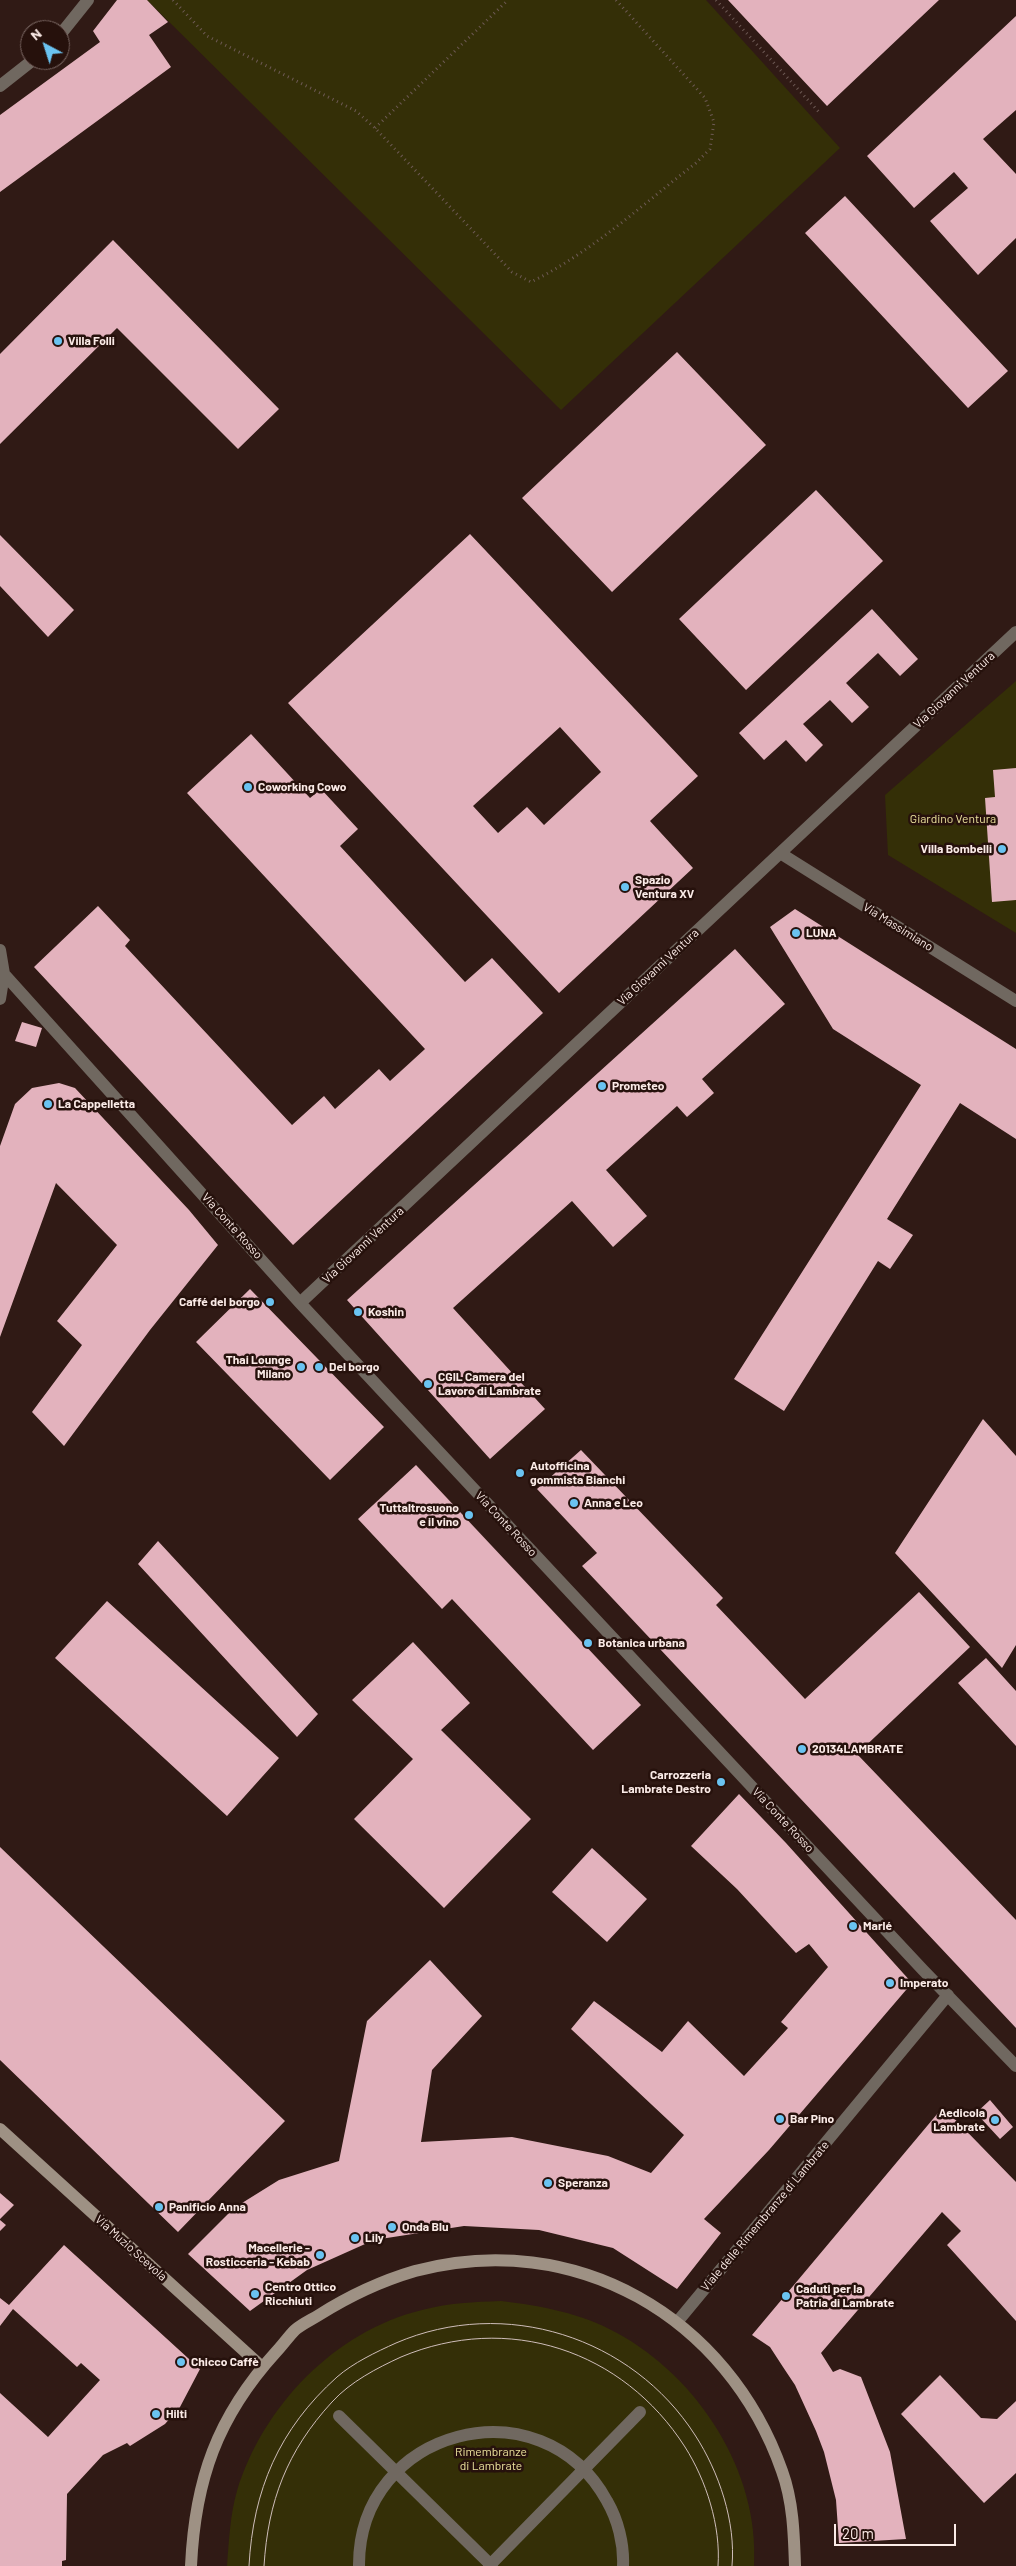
<!DOCTYPE html>
<html>
<head>
<meta charset="utf-8">
<style>
	body { margin:0 }
	#map { position:relative; width:1016px; height:2566px; overflow:hidden; background:#301a15; font-family:Barlow,sans-serif }
	canvas { display:block }
	.north { position:absolute; left:20px; top:20px; width:50px; height:50px; box-sizing:border-box; background:#26110c; border:1px solid #7b6864; border-radius:50%; rotate:320deg; font-size:14px; font-weight:700; line-height:20px; text-align:center; color:#fbebe7 }
	.north::after { content:''; display:block; margin:auto; width:18px; height:22px; background:#6ac3f1; clip-path:polygon(50% 0,100% 100%,50% 72%,0 100%) }
	.scale { position:absolute; left:834px; top:2524px; width:122px; height:22px; box-sizing:border-box; border:2px solid #fbebe7; border-top:0; padding-left:6px; font-size:15px; line-height:18px; white-space:nowrap; color:#fbebe7; -webkit-text-stroke:4px #26110c; paint-order:stroke }
</style>
</head>
<body>
<div id="map">
<canvas width="1016" height="2566"></canvas>
<div class="north">N</div>
<div class="scale">20 m</div>
</div>
<script>
const context = document.querySelector('canvas').getContext('2d');
context.lineJoin = 'round';
function paint(path, color) { context.fillStyle = color; context.fill(path, 'evenodd'); }
function trace(path, color, width, dash) { context.strokeStyle = color; context.lineWidth = width; context.lineCap = dash ? 'butt' : 'round'; context.setLineDash(dash || []); context.stroke(path); }
function write(font, color, halo, rows, align = 'center') {
  context.font = font + ' Barlow,sans-serif'; context.lineWidth = 5; context.setLineDash([]); context.textBaseline = 'middle'; context.strokeStyle = halo; context.fillStyle = color; for (const [text, x, y, turn = 0] of rows) {
    context.save(); context.translate(x, y); context.rotate((+turn || 0) * Math.PI / 180); context.textAlign = isNaN(turn) ? turn : align; if (halo) context.strokeText(text, 0, 0); context.fillText(text, 0, 0); context.restore();
  }
}
const green = new Path2D(`
	M147 0H706L840 148 561 410Z
	M1016 681V933L888 855 885 795Z
	M501 2301C542 2306 581 2313 617 2333 698 2377 760 2472 754 2566H227C229 2541 230 2515 237 2491 263 2406 335 2331 422 2310 448 2303 474 2302 501 2301Z`);
const building = new Path2D(`
	M117 0H147L168 22 149 35 171 67 0 192V115L100 42 93 31Z
	M728 0H939L827 106Z
	M1016 16V110L983 139 1016 174V238L978 275 930 221 968 188 954 172 914 208 867 156Z
	M845 196 1008 371 968 408 805 233Z
	M113 240 279 409 238 449 117 328 0 444V354Z
	M677 352 766 445 612 592 522 498Z
	M816 490 883 561 746 690 679 619Z
	M470 534 698 776 650 821 693 868 559 993 288 703ZM560 727 601 772 544 825 527 807 498 833 473 806Z
	M0 535 74 610 48 637 0 586Z
	M872 609 918 659 900 676 878 653 846 683 869 707 852 723 830 700 803 724 823 745 806 762 786 740 764 760 739 733Z
	M251 734 310 798 321 789 358 829 340 846 465 982 492 958 543 1013 293 1245 34 967 98 906 130 940 125 946 292 1125 324 1096 335 1109 379 1069 390 1081 425 1049 187 793Z
	M1016 768V900L992 902 985 798 995 797 993 770Z
	M795 909 1016 1049V1139L960 1103 887 1219 913 1235 890 1269 878 1261 784 1411 734 1379 921 1085 833 1029 770 927Z
	M735 949 785 1004 702 1079 714 1093 687 1117 677 1106 606 1170 647 1216 613 1247 572 1201 453 1308 545 1409 490 1459 347 1300Z
	M22 1022 42 1028 36 1047 15 1041Z
	M59 1083 75 1088 189 1210 218 1245 150 1330 64 1446 32 1412 82 1345 57 1321 117 1245 56 1183 0 1337V1146L15 1104 32 1088Z
	M250 1289 384 1427 330 1480 196 1342Z
	M983 1419 1016 1456V1645L1002 1668 895 1553Z
	M581 1450 723 1598 716 1605 805 1699 919 1592 970 1647 857 1754 1016 1920V2028L582 1566 597 1553 537 1489Z
	M416 1465 641 1705 593 1750 452 1599 442 1609 358 1519Z
	M158 1541 318 1714 297 1737 138 1564Z
	M107 1601 279 1758 227 1816 55 1658Z
	M413 1642 470 1703 441 1730 531 1819 444 1908 354 1819 413 1759 352 1700Z
	M986 1658 1016 1691V1746L958 1683Z
	M739 1794 786 1843 912 1983 769 2150 704 2219 721 2233 677 2289 613 2248 539 2230 464 2226 374 2240 307 2270 250 2311 188 2254 234 2208 279 2180 339 2161 367 2021 430 1960 482 2016 432 2070 421 2142 512 2137 608 2156 651 2173 684 2135 571 2029 594 2001 662 2052 688 2021 744 2076 788 2028 781 2022 828 1967 809 1944 796 1953 737 1889 691 1846Z
	M0 1847 285 2121 178 2232 0 2060Z
	M592 1848 647 1899 607 1942 552 1892Z
	M990 2100 1013 2127 1000 2139 976 2113Z
	M943 2107 1016 2182V2321L947 2245 961 2231 942 2212 821 2353 833 2372 840 2369 861 2377 890 2452 906 2539 839 2543 836 2500 824 2452 816 2431 795 2385 783 2367 770 2347 752 2335Z
	M0 2193 14 2205 0 2219Z
	M0 2220 6 2225 0 2231Z
	M64 2245 200 2369 180 2407 165 2424 130 2446 127 2443 103 2455 67 2494 66 2560 62 2561V2566H0V2393L48 2437 100 2380 81 2363 77 2367 13 2309 0 2326V2298L9 2305Z
	M940 2375 981 2418 997 2419 1016 2401V2473L984 2503 901 2414Z`);
const path = new Path2D(`
	M173 0 207 36 356 111 375 128 512 272 531 282C592 252 643 204 696 163L710 149 714 122 705 98 616 0
	M716 0 819 112
	M375 128 508 0`);
const street = new Path2D(`
	M60 35 88 0
	M0 86 33 60
	M780 853 1016 1001
	M0 950 4 974 0 999
	M4 974 300 1303 923 1970 1016 2066
	M300 1303 1016 632
	M678 2321 948 1995
	M339 2416 492 2566
	M359 2566C358 2429 541 2380 607 2501 618 2520 624 2544 623 2566
	M489 2566 640 2412`);
const secondary = new Path2D(`
	M0 2129 262 2367
	M191 2566C195 2480 217 2417 276 2352 282 2346 288 2337 295 2330 302 2324 311 2320 319 2315 349 2296 381 2281 415 2271 575 2228 728 2317 782 2471 793 2501 794 2534 795 2566`);
const tram = new Path2D(`
	M249 2566C253 2490 279 2429 337 2377 353 2363 376 2352 396 2343 505 2296 632 2337 695 2435 719 2472 736 2522 732 2566
	M264 2566C268 2501 287 2451 332 2402 350 2382 377 2368 401 2357 508 2312 623 2350 685 2447 706 2480 721 2526 718 2566`);
const markers = [
	[58,341,5,"#6ac3f1"],
	[248,787,5,"#6ac3f1"],
	[1002,849,5,"#6ac3f1"],
	[625,887,5,"#6ac3f1"],
	[796,933,5,"#6ac3f1"],
	[602,1086,5,"#6ac3f1"],
	[48,1104,5,"#6ac3f1"],
	[270,1302,5,"#6ac3f1"],
	[358,1312,5,"#6ac3f1"],
	[301,1367,5,"#6ac3f1"],
	[319,1367,5,"#6ac3f1"],
	[428,1384,5,"#6ac3f1"],
	[520,1473,5,"#6ac3f1"],
	[574,1503,5,"#6ac3f1"],
	[469,1515,5,"#6ac3f1"],
	[588,1643,5,"#6ac3f1"],
	[802,1749,5,"#6ac3f1"],
	[721,1782,5,"#6ac3f1"],
	[853,1926,5,"#6ac3f1"],
	[890,1983,5,"#6ac3f1"],
	[780,2119,5,"#6ac3f1"],
	[995,2120,5,"#6ac3f1"],
	[548,2183,5,"#6ac3f1"],
	[159,2207,5,"#6ac3f1"],
	[392,2227,5,"#6ac3f1"],
	[355,2238,5,"#6ac3f1"],
	[320,2255,5,"#6ac3f1"],
	[255,2294,5,"#6ac3f1"],
	[786,2296,5,"#6ac3f1"],
	[181,2362,5,"#6ac3f1"],
	[156,2414,5,"#6ac3f1"]
];
const poiNames = [
	["Villa Folli",68,341],
	["Coworking Cowo",258,787],
	["Villa Bombelli",992,849,"right"],
	["Spazio",635,880],
	["Ventura XV",635,894],
	["LUNA",806,933],
	["Prometeo",612,1086],
	["La Cappelletta",58,1104],
	["Caffé del borgo",260,1302,"right"],
	["Koshin",368,1312],
	["Thai Lounge",291,1360,"right"],
	["Milano",291,1374,"right"],
	["Del borgo",329,1367],
	["CGIL Camera del",438,1377],
	["Lavoro di Lambrate",438,1391],
	["Autofficina",530,1466],
	["gommista Bianchi",530,1480],
	["Anna e Leo",584,1503],
	["Tuttaltrosuono",459,1508,"right"],
	["e il vino",459,1522,"right"],
	["Botanica urbana",598,1643],
	["20134LAMBRATE",812,1749],
	["Carrozzeria",711,1775,"right"],
	["Lambrate Destro",711,1789,"right"],
	["Marlé",863,1926],
	["Imperato",900,1983],
	["Aedicola",985,2113,"right"],
	["Lambrate",985,2127,"right"],
	["Bar Pino",790,2119],
	["Speranza",558,2183],
	["Panificio Anna",169,2207],
	["Onda Blu",402,2227],
	["Lily",365,2238],
	["Macellerie -",310,2248,"right"],
	["Rosticceria - Kebab",310,2262,"right"],
	["Centro Ottico",265,2287],
	["Ricchiuti",265,2301],
	["Caduti per la",796,2289],
	["Patria di Lambrate",796,2303],
	["Chicco Caffè",191,2362],
	["Hilti",166,2414]
];
const streetNames = [
	["Via Giovanni Ventura",954,690,-43],
	["Via Massimiano",898,927,32],
	["Via Giovanni Ventura",658,967,-43],
	["Via Conte Rosso",232,1226,48],
	["Via Giovanni Ventura",363,1245,-43],
	["Via Conte Rosso",506,1524,47],
	["Via Conte Rosso",783,1820,47],
	["Viale delle Rimembranze di Lambrate",765,2216,-50],
	["Via Muzio Scevola",131,2248,42]
];
const parkNames = [
	["Giardino Ventura",953,819],
	["Rimembranze",491,2452],
	["di Lambrate",491,2466]
];
paint(green, '#342f07');
paint(building, '#e3b2bd');
trace(path, '#6e5a55', 3, [1, 4]);
trace(street, '#706860', 12);
trace(secondary, '#9e9184', 12);
trace(tram, '#cebdb9', 1);
for (const [x, y, r, color] of markers) { const dot = new Path2D(); dot.arc(x, y, r, 0, 2 * Math.PI); context.fillStyle = color; context.fill(dot); trace(dot, '#26110c', 2); }
write('bold 12px', '#fbebe7', '#26110c', poiNames, 'left');
write('12px', '#fbebe7', '#26110c', streetNames);
write('12px', '#ebe29d', '#26110c', parkNames);
</script>
</body>
</html>
